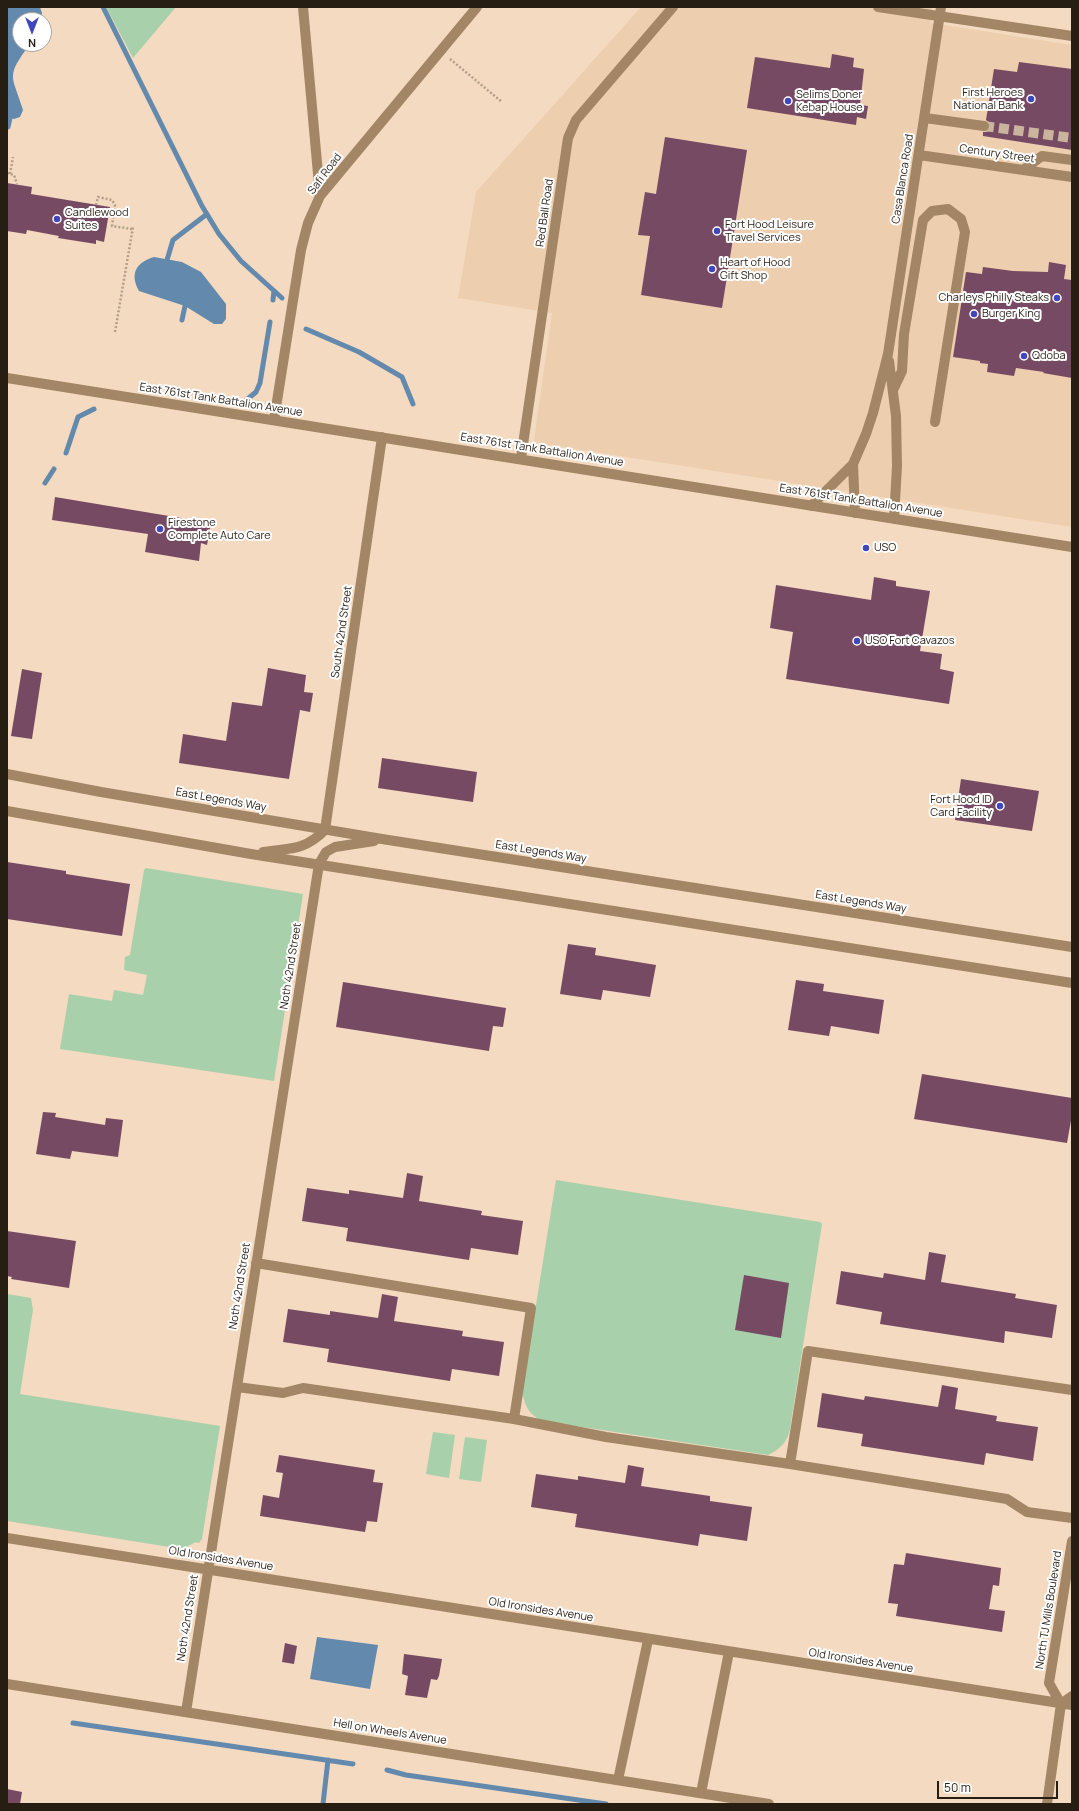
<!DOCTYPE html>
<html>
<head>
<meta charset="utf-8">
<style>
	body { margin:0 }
	#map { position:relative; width:1079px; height:1811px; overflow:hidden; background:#f4dac0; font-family:Manrope,sans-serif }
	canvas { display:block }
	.frame { position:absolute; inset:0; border:8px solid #261d13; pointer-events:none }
	.north { position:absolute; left:12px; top:12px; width:40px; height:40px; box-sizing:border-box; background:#fff; border:1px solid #a8a5a1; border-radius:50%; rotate:180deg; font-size:11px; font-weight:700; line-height:16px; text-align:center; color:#261d13 }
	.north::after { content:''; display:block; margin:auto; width:14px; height:18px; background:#4047bb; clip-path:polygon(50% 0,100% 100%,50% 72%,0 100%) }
	.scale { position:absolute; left:937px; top:1781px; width:121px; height:18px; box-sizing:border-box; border:2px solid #261d13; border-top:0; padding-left:5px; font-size:12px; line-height:14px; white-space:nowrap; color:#261d13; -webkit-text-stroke:3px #fff; paint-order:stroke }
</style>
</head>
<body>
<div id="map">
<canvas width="1079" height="1811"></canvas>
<div class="frame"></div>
<div class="north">N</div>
<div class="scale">50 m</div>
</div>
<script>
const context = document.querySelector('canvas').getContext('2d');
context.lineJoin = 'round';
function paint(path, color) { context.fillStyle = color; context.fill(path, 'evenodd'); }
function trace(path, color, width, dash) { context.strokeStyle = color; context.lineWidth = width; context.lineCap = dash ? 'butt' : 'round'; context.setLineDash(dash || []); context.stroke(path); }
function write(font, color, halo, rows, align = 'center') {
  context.font = font + ' Manrope,sans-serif'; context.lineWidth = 4; context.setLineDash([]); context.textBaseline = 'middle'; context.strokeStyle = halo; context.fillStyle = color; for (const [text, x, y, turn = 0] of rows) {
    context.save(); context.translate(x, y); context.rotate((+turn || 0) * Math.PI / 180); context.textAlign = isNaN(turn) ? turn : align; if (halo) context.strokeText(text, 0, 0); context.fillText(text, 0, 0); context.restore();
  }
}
const built = new Path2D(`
	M641 7H932L931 23 1072 45V527L537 443 534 441 552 313 458 298 476 192Z`);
const green = new Path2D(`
	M106 7H176L133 58Z
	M146 868 303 894 274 1081 60 1049 69 994 112 1001 114 990 143 995 147 975 124 970 125 957 130 955 144 870Z
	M556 1180 820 1222 822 1224 790 1429C787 1443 780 1449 768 1455L542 1421C528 1413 526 1408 522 1392Z
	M7 1294 31 1298 33 1310 20 1394 220 1426 202 1539 199 1543 196 1542 182 1549 7 1521Z
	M433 1432 455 1435 449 1478 426 1474Z
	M465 1437 487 1440 481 1482 459 1479Z`);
const water = new Path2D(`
	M7 7H40L42 13 41 20H20V44H30C5 78 12 74 23 110L20 117 14 119 7 117Z
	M154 257 182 262 201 272 226 304V319L222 324H214L185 306 139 291C129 273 137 262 154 257Z
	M317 1637 378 1645 370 1689 310 1679Z`);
const stream = new Path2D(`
	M103 7 202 206 219 234 241 261 282 298
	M8 127 10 118
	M167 260 173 240 207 214
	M273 300 274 291
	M182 320 185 306
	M306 329 359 352 402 377 413 404
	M244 402 256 392 260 383 270 322
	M66 453 78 417 94 409
	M45 483 54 469
	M73 1723 353 1764
	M387 1770 406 1775 606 1804
	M323 1804 328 1760`);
const building = new Path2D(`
	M832 54 854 58 853 67 864 69 860 105 868 106 866 119 857 117 856 125 747 108 755 57 830 68Z
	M1019 62 1072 69V150L983 136V132H987L990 127V123L986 120 994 69 1017 72Z
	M665 137 747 150 722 308 641 295 650 236 638 235 645 192 656 194Z
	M7 183 32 187 31 194 110 207 104 242 96 240V244L58 238 59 236 27 230 26 234 7 231Z
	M1049 262 1066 265 1064 279 1072 280V378L1043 373 1044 372 1016 368 1014 376 987 372 988 364 980 363V361L953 357 966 272 982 274 983 267 1013 271 1048 272Z
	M55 497 211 523 207 545 201 543 199 561 145 552 148 534 52 520Z
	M874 577 896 581V586L930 591 920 651 942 654 940 669 954 672 949 704 786 679 793 632 770 628 776 585 871 600Z
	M268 668 306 675 304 692 313 693 310 712 300 710 289 779 179 763 183 734 226 741 232 702 262 706Z
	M22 669 42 673 32 739 11 736Z
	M382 758 477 772 473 802 378 788Z
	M961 779 1039 791 1032 831 955 820Z
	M7 862 66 871V874L130 884 122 936 7 919Z
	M568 944 596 948 595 955 656 965 650 997 603 990 601 1000 560 994Z
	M796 980 824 984 823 991 884 1000 879 1034 831 1026 829 1036 788 1030Z
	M343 982 506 1008 503 1027 493 1026 489 1051 336 1027Z
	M922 1074 1072 1098V1115L1067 1143 914 1119Z
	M43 1112 56 1113 55 1117 105 1125 106 1118 123 1120 118 1157 72 1151 70 1159 36 1154Z
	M407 1173 423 1176 419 1201 482 1211 481 1215 523 1221 518 1255 471 1248 469 1260 346 1241 348 1228 302 1221 307 1188 349 1194V1190L403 1198Z
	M7 1231 76 1241 69 1288 11 1279 12 1277 7 1276Z
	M929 1252 946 1255 941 1282 1016 1294 1015 1298 1057 1305 1052 1338 1005 1331 1004 1343 880 1324 882 1312 836 1304 841 1271 883 1278 884 1273 925 1280Z
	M744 1275 789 1283 781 1338 735 1330Z
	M382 1294 398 1297 394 1321 463 1331 462 1336 504 1342 499 1376 452 1369 450 1381 327 1362 329 1349 283 1342 288 1309 330 1315V1311L378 1318Z
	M942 1385 958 1388 955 1409 997 1416 996 1421 1038 1427 1033 1461 986 1453 984 1465 861 1446 863 1434 817 1427 822 1393 864 1400 865 1396 938 1407Z
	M279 1455 375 1470 373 1482 383 1483 377 1522 367 1521 365 1532 260 1516 263 1495 279 1498 283 1473 276 1472Z
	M628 1465 644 1468 641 1486 710 1496V1501L752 1507 747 1541 700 1534 698 1546 575 1527 577 1514 531 1507 536 1474 578 1480V1476L625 1483Z
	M906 1553 1001 1568 999 1586 993 1585 989 1609 1005 1611 1002 1632 896 1616 898 1604 888 1603 894 1564 904 1565Z
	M285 1643 297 1646 294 1664 282 1662Z
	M404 1654 442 1659 439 1676 437 1680 431 1679 427 1698 405 1695 408 1676 402 1674Z
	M7 1789 22 1792 20 1804H7Z`);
const minorTunnel = new Path2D(`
	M984 126 1072 138`);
const path = new Path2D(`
	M450 59 502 102
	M7 173 14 175 17 184
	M10 174 13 157
	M96 205 98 197 112 200 115 205 112 226 132 229
	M115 332 133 227`);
const minor = new Path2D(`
	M303 7 320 196
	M878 7 1072 36
	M925 118 984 126
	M919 155 1072 177
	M1023 170 1042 156 1072 160
	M889 361 896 416 897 466 894 519
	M7 378 1072 547
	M893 390 902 371 904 334 923 220 932 211 948 209 961 219 965 232 935 422
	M274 420 301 250 308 223 320 196 477 7
	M521 458 568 138 576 120 673 7
	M811 506 853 464
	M855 513 853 464 866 434 873 413 888 354 941 7
	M7 774 101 792 382 839 1072 947
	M7 811 251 854 1072 983
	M325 830 382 437
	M263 852C290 848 304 851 325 830
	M256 1263 531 1308 514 1419
	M237 1387 283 1393 303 1388 514 1419 606 1437 790 1464 1007 1499 1027 1512 1072 1518
	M790 1464 808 1351 1072 1390
	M7 1538 1072 1705
	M7 1684 769 1804
	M1061 1704 1072 1696
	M186 1712 319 864 326 852 335 847 374 841
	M618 1780 648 1640
	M701 1793 729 1652
	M1047 1804 1061 1704 1049 1683 1072 1541`);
const markers = [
	[1031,99,4,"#4047bb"],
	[788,101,4,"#4047bb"],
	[57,219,4,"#4047bb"],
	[717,231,4,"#4047bb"],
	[712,269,4,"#4047bb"],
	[1057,298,4,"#4047bb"],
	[974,314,4,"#4047bb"],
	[1024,356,4,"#4047bb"],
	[160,529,4,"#4047bb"],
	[866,548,4,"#4047bb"],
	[857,641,4,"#4047bb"],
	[1000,806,4,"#4047bb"]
];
const poiNames = [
	["First Heroes",1023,93,"right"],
	["National Bank",1023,106,"right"],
	["Selims Doner",796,95],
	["Kebap House",796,108],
	["Candlewood",65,213],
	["Suites",65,226],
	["Fort Hood Leisure",725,225],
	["Travel Services",725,238],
	["Heart of Hood",720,263],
	["Gift Shop",720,276],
	["Charleys Philly Steaks",1049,298,"right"],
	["Burger King",982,314],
	["Qdoba",1032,356],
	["Firestone",168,523],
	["Complete Auto Care",168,536],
	["USO",874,548],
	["USO Fort Cavazos",865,641],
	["Fort Hood ID",992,800,"right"],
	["Card Facility",992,813,"right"]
];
const streetNames = [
	["Century Street",997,154,8],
	["Safi Road",325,174,-53],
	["Casa Blanca Road",903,179,-81],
	["Red Ball Road",545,213,-82],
	["East 761st Tank Battalion Avenue",221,400,9],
	["East 761st Tank Battalion Avenue",542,450,9],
	["East 761st Tank Battalion Avenue",861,501,9],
	["South 42nd Street",342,632,-82],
	["East Legends Way",221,800,10],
	["East Legends Way",541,852,9],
	["East Legends Way",861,902,9],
	["Noth 42nd Street",291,966,-81],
	["Noth 42nd Street",240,1286,-81],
	["Old Ironsides Avenue",221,1559,9],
	["Old Ironsides Avenue",541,1610,9],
	["North TJ Mills Boulevard",1049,1610,-81],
	["Noth 42nd Street",188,1618,-81],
	["Old Ironsides Avenue",861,1661,9],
	["Hell on Wheels Avenue",390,1732,9]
];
paint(built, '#edceaf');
paint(green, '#a8d0aa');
paint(water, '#6389ad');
trace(stream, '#6389ad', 5);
paint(building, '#774a63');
trace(minorTunnel, '#cbb49d', 10, [10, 5]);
trace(path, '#b29e89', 2.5, [2, 2]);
trace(minor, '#a38665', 10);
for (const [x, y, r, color] of markers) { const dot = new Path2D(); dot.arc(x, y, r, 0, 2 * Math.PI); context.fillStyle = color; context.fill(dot); trace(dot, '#fff', 1.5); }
write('11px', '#261d13', '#fff', poiNames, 'left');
write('11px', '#261d13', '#fff', streetNames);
</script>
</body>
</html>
